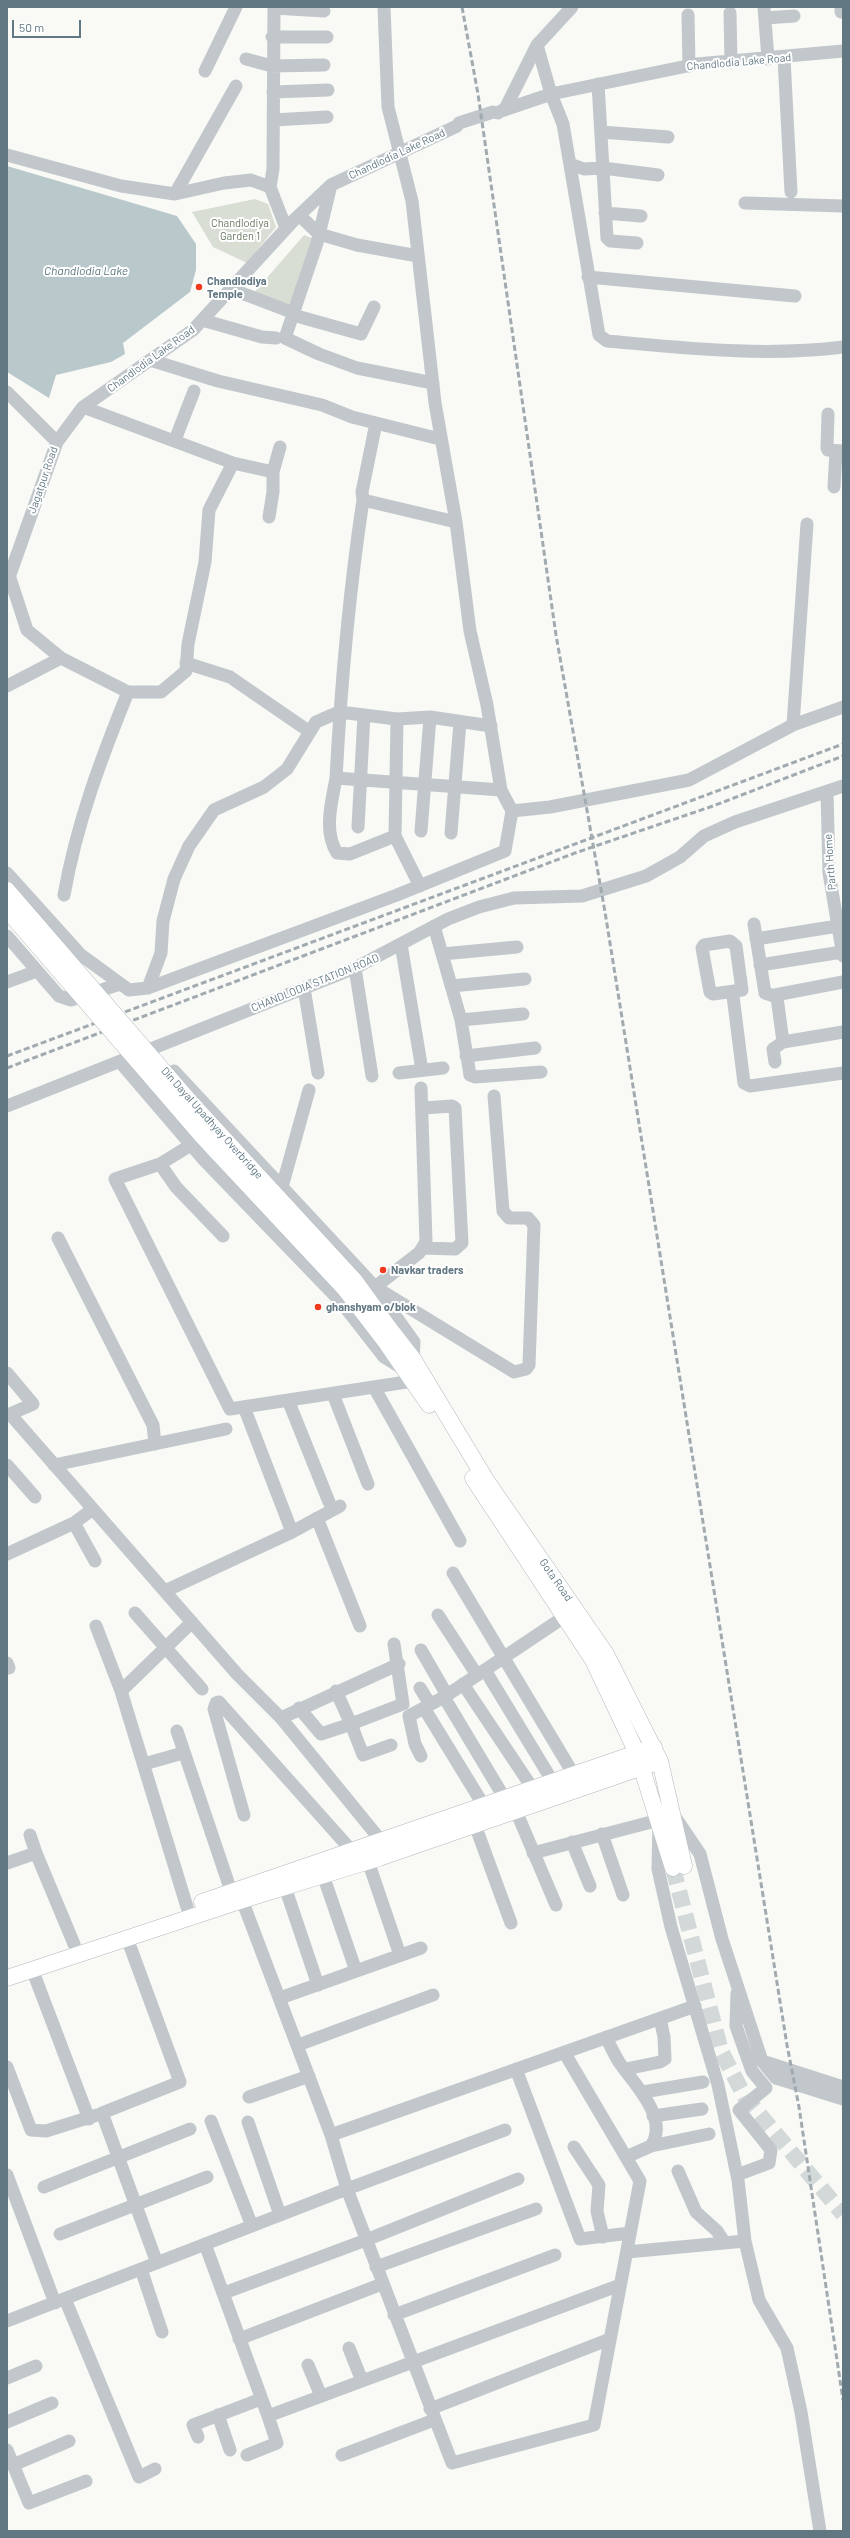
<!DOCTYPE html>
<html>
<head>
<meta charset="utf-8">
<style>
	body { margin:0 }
	#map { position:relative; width:850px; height:2538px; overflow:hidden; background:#f9f9f6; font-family:Barlow,sans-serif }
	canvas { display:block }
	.frame { position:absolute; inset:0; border:8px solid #617883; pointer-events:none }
	.scale { position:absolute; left:12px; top:20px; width:69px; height:18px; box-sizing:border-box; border:2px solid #617883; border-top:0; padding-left:5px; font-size:12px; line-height:14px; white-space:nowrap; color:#617883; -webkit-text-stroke:3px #fff; paint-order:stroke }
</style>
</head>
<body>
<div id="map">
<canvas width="850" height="2538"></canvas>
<div class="frame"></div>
<div class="scale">50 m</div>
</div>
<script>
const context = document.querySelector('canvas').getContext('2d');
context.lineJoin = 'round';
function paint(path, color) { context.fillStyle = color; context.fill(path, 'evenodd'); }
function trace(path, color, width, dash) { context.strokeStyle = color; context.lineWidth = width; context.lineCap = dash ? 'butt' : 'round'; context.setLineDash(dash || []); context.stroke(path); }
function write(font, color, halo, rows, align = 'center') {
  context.font = font + ' Barlow,sans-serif'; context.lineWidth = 4; context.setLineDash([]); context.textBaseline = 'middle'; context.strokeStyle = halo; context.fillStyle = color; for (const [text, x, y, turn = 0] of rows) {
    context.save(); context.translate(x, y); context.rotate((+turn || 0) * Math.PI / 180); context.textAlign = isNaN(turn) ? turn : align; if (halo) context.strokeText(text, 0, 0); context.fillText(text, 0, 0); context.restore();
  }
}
const green = new Path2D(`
	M255 199 268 204 276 227 247 263 213 247 192 212Z
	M304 235 317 240 290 308 253 294Z`);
const water = new Path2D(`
	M7 166 177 216 196 244V270L190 292 123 343 125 354 111 362 56 375 49 398 7 372Z`);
const majorTunnel = new Path2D(`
	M673 1868 721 2051 745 2097 843 2214`);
const minor = new Path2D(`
	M384 7 388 107 412 201 435 403 456 522 470 631 487 705 501 790 512 811
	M764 7 768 59
	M841 7V12
	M274 8 324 11
	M730 13 731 62
	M688 15 689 66
	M765 18 794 16
	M272 37H327
	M537 45 572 7
	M784 58 791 192
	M246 59 272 66 324 65
	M205 71 236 7
	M598 84 607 238 610 241 637 243
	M273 92 328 90
	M505 109 537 45 551 94 563 124 599 335 607 341C686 348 764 357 843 347
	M501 111 551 94 697 64 843 51
	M273 120 327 117
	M601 132 668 137
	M7 155 121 186 175 194 224 183 251 180 270 187 286 228
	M570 164 584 169 603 168 658 175
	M331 185 317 243 285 338 319 354 357 368 433 383
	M270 187 273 169 274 7
	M175 194 236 86
	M745 203 843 206
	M605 213 641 216
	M299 215 319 234 357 245 418 256
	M588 277 795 296
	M231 289 294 313
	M293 315 361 334 374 307
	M202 320 262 337 276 338
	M150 360 218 381 322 405 352 417 440 439
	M7 392 57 442
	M828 414 827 448 828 450 843 451
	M175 440 194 391
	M233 463 273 472V492L269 517
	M273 472 280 447
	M834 487 836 451
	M363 500 362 492 376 423
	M456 522 363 500C349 593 341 684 336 778L501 790
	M9 575 27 630 61 658 128 692H161L186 671 188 644 205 562 209 510 233 463 83 407
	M7 583 57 442 83 407 193 330 293 221 331 185 457 126 459 123 493 112 498 113
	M186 663 230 677 310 732
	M7 686 61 658
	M397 719 430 717 491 726
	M793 725 807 524
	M336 778C332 801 323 831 337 853L350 854 395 836
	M827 792 829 873 843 956
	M358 827 364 715
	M421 831 430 717
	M451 833 460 722
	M7 873 81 955 129 990 148 988 397 895 505 851 512 811 550 807 689 780 793 725 843 707
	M64 895C77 822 101 759 128 692
	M754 924 765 993 777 997 783 1042 773 1049 775 1062
	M434 926 461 1020 470 1075 475 1077 541 1072
	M7 936 59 996 71 1000 120 984
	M756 939 838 926
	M730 941 736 946 742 990 713 994 710 992 702 948 704 945Z
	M401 944 422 1070
	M442 954 517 947
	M760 965 842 952
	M355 968 372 1076
	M7 982 37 971
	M451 986 525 979
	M148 988 161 953 163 921 174 879 189 846 214 810 264 787 287 769 316 722 339 712 397 719 395 836 420 886
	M304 988 318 1073
	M775 995 843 982
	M733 996 744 1083 750 1086 843 1073
	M461 1020 523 1014
	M783 1042 843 1032
	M466 1056 535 1048
	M120 1062 204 1160 341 1302 384 1357 402 1368
	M174 1071 375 1287 414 1342 413 1359
	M399 1073 443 1068
	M7 1106 355 968 448 919 479 907 514 898 582 896 646 876 680 857 704 836 735 822 843 786
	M423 1108 452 1106 455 1108 462 1243 455 1249 424 1248
	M191 1145 160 1164 115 1179 230 1409 413 1381
	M160 1164 176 1187 223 1236
	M277 1192 282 1187 309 1090
	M58 1238 153 1425 155 1444
	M375 1287 514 1372 526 1369 529 1365 534 1225 528 1218H509L503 1211 494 1096
	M375 1287 419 1253 426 1242 421 1088
	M7 1373 33 1404 10 1414
	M374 1387 460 1541
	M333 1394 368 1484
	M288 1400 329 1502
	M244 1407 292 1532
	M7 1415 10 1414 237 1674 281 1718 387 1848
	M7 1465 35 1497
	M54 1465 226 1429
	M317 1518 360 1626
	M74 1523 95 1561
	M7 1554 74 1523 93 1509
	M453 1573 574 1775
	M165 1591 292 1532 340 1506
	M135 1613 202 1689
	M438 1615 477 1675
	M96 1626 121 1691 187 1907
	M421 1650 447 1695
	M7 1663 9 1668
	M485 1670 564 1617
	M463 1684 533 1789
	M420 1688 430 1704
	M121 1691 192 1622
	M336 1691 351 1724 403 1704 394 1644
	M444 1697 505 1799
	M299 1708 321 1734 351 1724 363 1755 391 1745
	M424 1708 484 1806
	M281 1718 399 1664
	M177 1731 231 1891
	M421 1756 415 1744 409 1716 444 1697 485 1670 553 1782
	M144 1764 183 1753
	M516 1811 556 1905
	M244 1815 214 1709 216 1703 219 1702 352 1851
	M675 1817 700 1854 722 1939 762 2061 776 2078 843 2099
	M475 1825 511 1923
	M602 1834 623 1895
	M30 1835 36 1853
	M572 1842 590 1886
	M533 1853 659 1820 658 1869 671 1927 718 2085 738 2180 745 2241 759 2300 787 2348 801 2412 820 2531
	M368 1861 400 1955
	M7 1863 36 1853 74 1944
	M323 1875 356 1971
	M285 1887 318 1985
	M239 1892 331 2135
	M127 1938 180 2082 102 2113 157 2263
	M32 1969 89 2119
	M737 1993 736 2026 752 2071 766 2088 739 2110 771 2150 769 2163 737 2175
	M280 1998 421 1948
	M606 2037C610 2045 614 2054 619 2062 633 2083 670 2118 651 2146L626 2157
	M298 2045 433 1995
	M762 2061 843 2087
	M7 2067 31 2130 46 2131 97 2115
	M516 2069 580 2239 630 2233
	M626 2069 660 2062 665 2059 664 2037 660 2018
	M643 2092 703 2082
	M249 2097 309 2076
	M653 2116 702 2109
	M211 2121 252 2226
	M248 2122 280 2215
	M505 2130 347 2189 452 2463 594 2425 640 2181 564 2052
	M651 2146 709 2134
	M574 2147 599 2185 597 2211 603 2237
	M678 2171 696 2212 717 2231 725 2243
	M7 2175 55 2303
	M44 2187 190 2129
	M60 2234 207 2177
	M205 2244 268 2416 620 2285
	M627 2252 745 2241
	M376 2267 536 2209
	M141 2269 162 2332
	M224 2293 366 2240 518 2179
	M65 2299 139 2477 155 2469
	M394 2315 555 2255
	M7 2321 347 2189 331 2135 695 2006
	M239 2339 382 2284
	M349 2348 362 2381
	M308 2365 321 2396
	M7 2378 36 2366
	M430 2409 610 2339
	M218 2415 230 2450
	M7 2422 52 2403
	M198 2437 193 2425 261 2399
	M7 2450 29 2503 86 2481
	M247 2455 277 2443 268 2416
	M342 2455 434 2420
	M13 2465 69 2441`);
const major = new Path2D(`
	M392 1332 413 1359 486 1480 606 1654 660 1761 684 1866
	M387 1344 429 1405
	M473 1478 593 1660 637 1753 673 1868
	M202 1902 654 1747
	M7 1978 243 1900 379 1858 660 1761`);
const rail = new Path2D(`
	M462 7 478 94 556 635 605 912 787 2045 799 2107 843 2400
	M7 1056 843 744
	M7 1068 575 853 713 806 843 756`);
const majorBridge = new Path2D(`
	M7 890 192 1104 355 1281 392 1332
	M7 910 202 1136 344 1288 387 1344`);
const markers = [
	[199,287,4,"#f1391e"],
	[383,1270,4,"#f1391e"],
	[318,1307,4,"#f1391e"]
];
const streetNames = [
	["Chandlodia Lake Road",739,62,-5],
	["Chandlodia Lake Road",397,154,-25],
	["Chandlodia Lake Road",151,359,-36],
	["Jagatpur Road",43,480,-71],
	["Parth Home",830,862,-94],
	["CHANDLODIA STATION ROAD",315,983,-22],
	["Din Dayal Upadhyay Overbridge",212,1123,48],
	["Gota Road",556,1580,55]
];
const parkNames = [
	["Chandlodiya",240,223],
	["Garden 1",240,236]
];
const poiNames = [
	["Chandlodiya",207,281],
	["Temple",207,294],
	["Navkar traders",391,1270],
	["ghanshyam o/blok",326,1307]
];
const waterNames = [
	["Chandlodia Lake",86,271]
];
paint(green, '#d9ded5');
paint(water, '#b8c8cb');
trace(majorTunnel, '#d3d9d9', 16, [16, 8]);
trace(major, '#b2b9bd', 17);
trace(minor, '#c1c7ca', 13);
trace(major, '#fff', 16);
trace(rail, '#a0aaaf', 3, [6, 3]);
trace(majorBridge, '#b2b9bd', 17, []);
trace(majorBridge, '#fff', 16);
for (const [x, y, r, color] of markers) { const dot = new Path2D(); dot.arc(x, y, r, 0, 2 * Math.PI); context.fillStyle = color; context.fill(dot); trace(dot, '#fff', 1.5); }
write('11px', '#617883', '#fff', streetNames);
write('11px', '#687a61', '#fff', parkNames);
write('bold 11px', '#617883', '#fff', poiNames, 'left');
write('italic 12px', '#5c787d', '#fff', waterNames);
</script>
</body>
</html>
